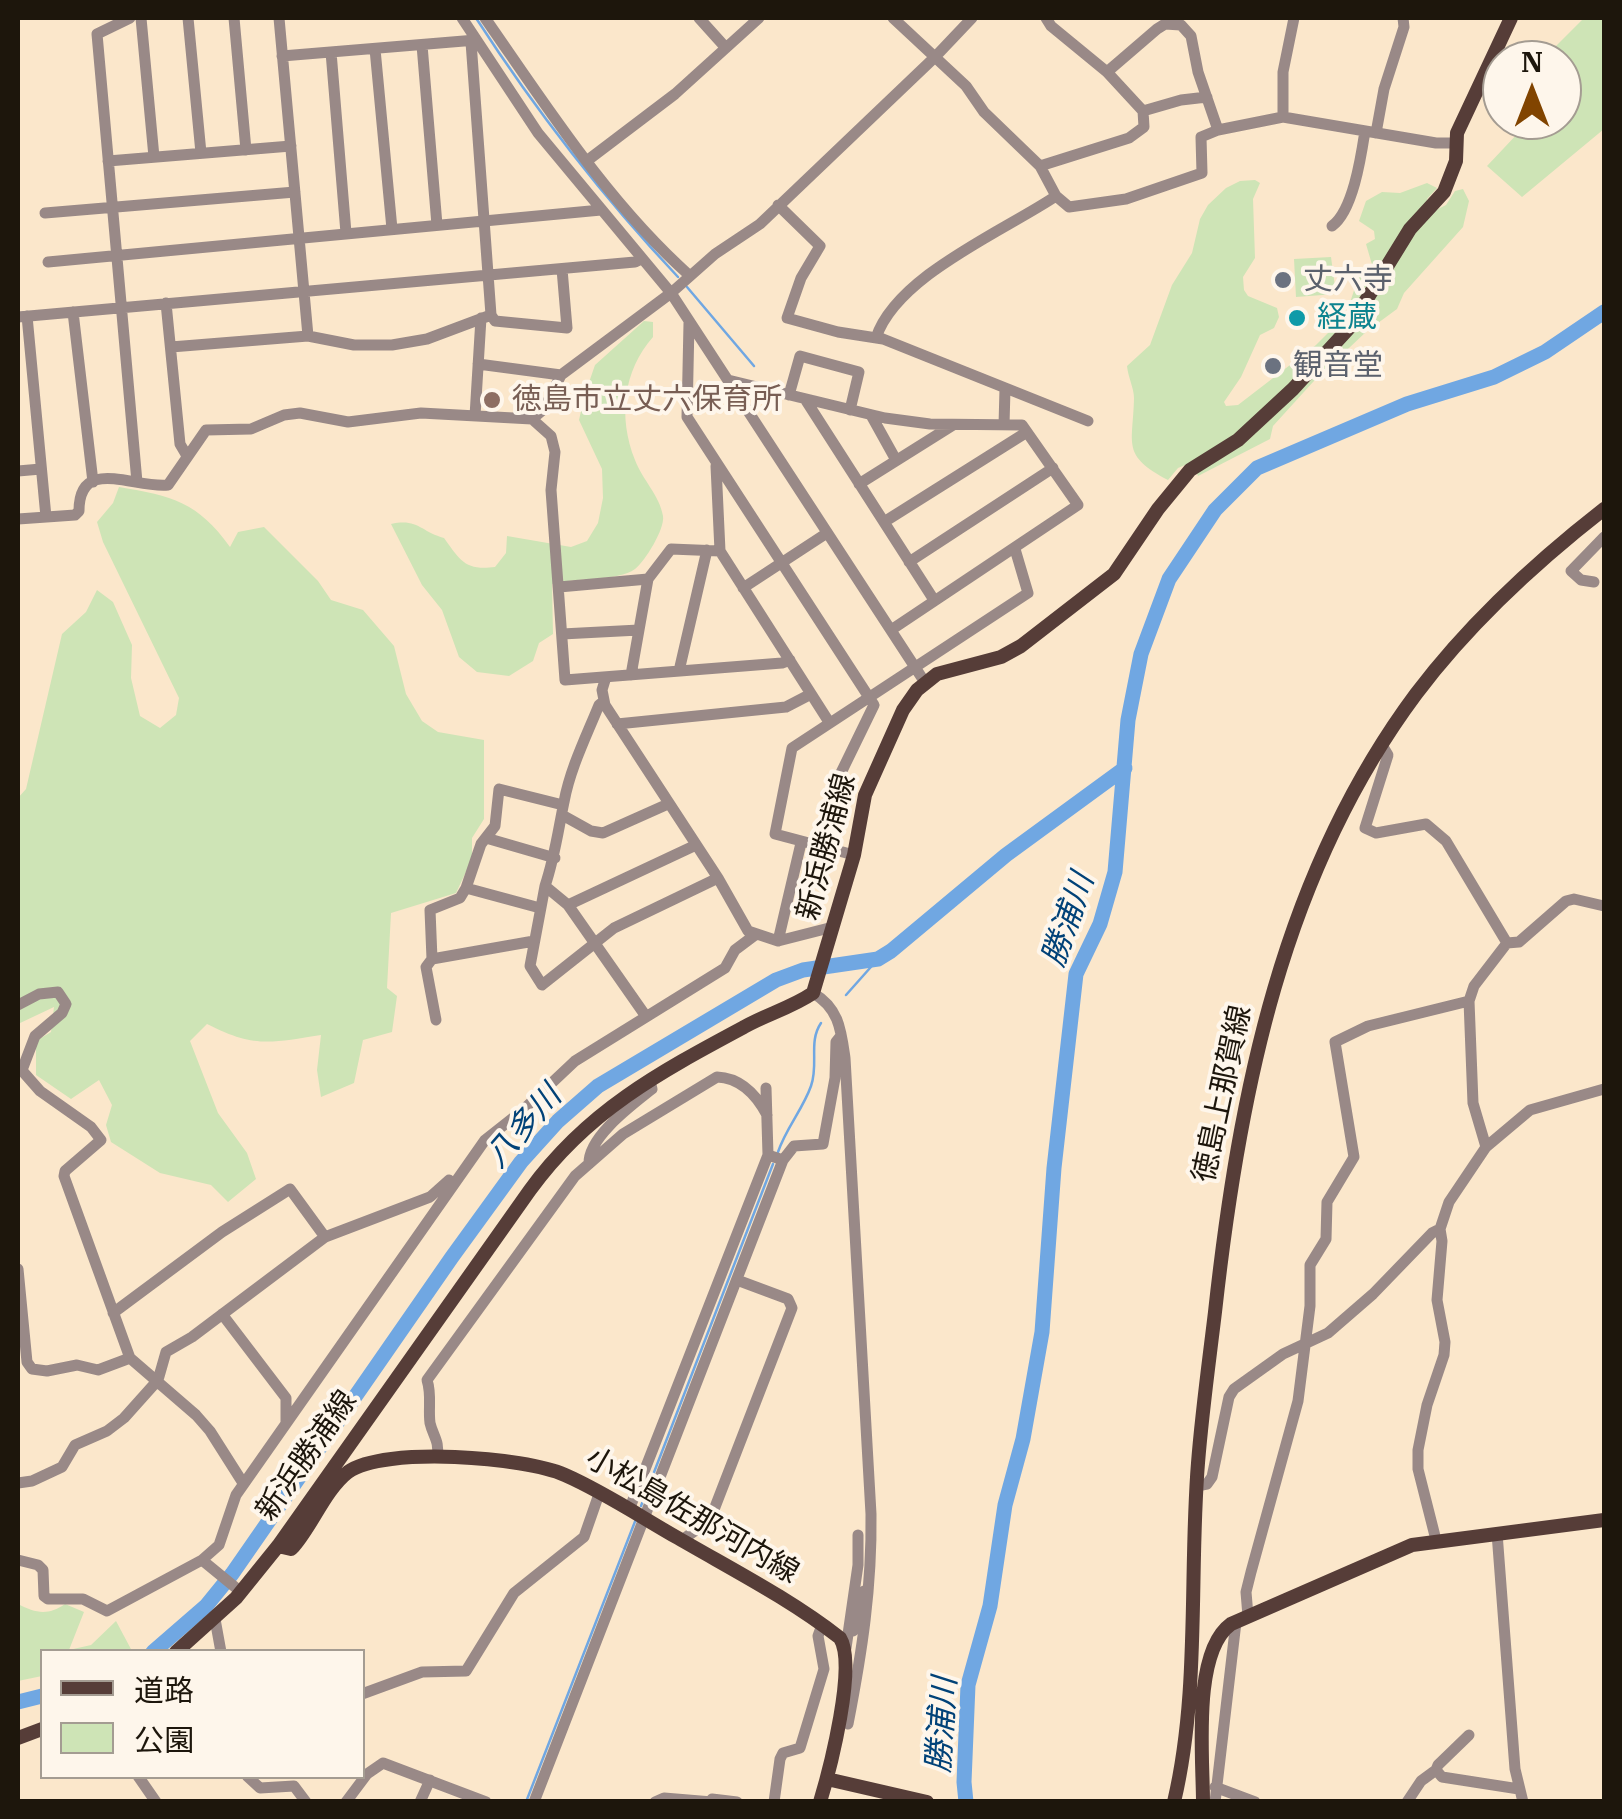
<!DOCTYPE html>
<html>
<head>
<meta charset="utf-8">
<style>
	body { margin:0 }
	#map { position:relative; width:1622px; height:1819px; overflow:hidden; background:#fbe7cb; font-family:"IBM Plex Serif","Noto Sans JP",serif }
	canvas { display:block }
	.frame { position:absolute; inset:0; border:20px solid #1d160c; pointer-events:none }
	.legend { position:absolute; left:40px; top:1649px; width:325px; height:130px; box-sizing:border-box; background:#fef6eb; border:2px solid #a49c92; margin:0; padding:12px 18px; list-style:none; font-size:30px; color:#1d160c }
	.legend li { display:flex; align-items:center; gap:20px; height:50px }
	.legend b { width:50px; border:2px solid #a49c92 }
	.north { position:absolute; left:1482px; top:40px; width:100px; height:100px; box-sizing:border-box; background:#fef6eb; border:2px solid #a49c92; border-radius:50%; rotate:0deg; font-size:28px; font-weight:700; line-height:40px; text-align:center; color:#1d160c }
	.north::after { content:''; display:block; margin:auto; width:35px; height:45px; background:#814400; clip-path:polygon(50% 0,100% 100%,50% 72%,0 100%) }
</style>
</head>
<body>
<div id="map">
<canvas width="1622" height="1819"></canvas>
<div class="frame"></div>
<ul class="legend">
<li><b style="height:12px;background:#563d38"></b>道路</li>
<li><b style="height:28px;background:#cee4b6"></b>公園</li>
</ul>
<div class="north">N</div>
</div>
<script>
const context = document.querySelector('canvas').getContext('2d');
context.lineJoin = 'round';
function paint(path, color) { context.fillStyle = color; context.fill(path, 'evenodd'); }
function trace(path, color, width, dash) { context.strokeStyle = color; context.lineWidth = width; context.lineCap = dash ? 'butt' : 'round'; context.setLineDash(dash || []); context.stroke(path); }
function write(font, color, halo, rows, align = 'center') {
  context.font = font + ' "IBM Plex Serif","Noto Sans JP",serif'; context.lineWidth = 8; context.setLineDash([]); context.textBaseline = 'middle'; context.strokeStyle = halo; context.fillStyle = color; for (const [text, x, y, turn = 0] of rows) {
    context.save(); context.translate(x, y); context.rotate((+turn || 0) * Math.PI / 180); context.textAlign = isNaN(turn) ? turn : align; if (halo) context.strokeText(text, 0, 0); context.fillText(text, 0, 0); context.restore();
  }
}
const green = new Path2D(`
	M1584 18H1604V129L1522 197 1487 166 1520 131 1516 120H1562V60H1542Z
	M1255 180 1260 183 1253 199 1255 258 1243 277 1244 290 1248 296 1277 308 1279 317 1274 328 1260 335 1241 377 1224 402 1226 406 1238 405 1316 345 1346 315 1358 278 1373 268 1366 244 1375 239 1374 231 1359 221 1366 201 1382 192 1400 193 1427 183 1437 188 1427 199 1434 211 1446 205 1455 191 1463 189 1469 201 1463 227 1404 293 1397 309 1367 331 1313 382 1273 426 1270 439 1198 476 1192 462 1178 468 1168 480C1121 455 1133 445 1134 398 1134 388 1128 377 1127 366L1150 345 1172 285 1192 253 1200 219 1208 205 1226 188 1240 181Z
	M1331 257 1336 294 1296 297 1294 259Z
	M644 321 653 322V337C623 371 618 417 635 460 642 479 660 496 663 516 665 529 645 561 635 569 618 582 574 577 552 584L553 634 539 643 533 661 509 676 477 672 459 657 442 610 422 585 391 524C418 518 421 532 444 538 460 560 465 571 495 567L506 553 507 536 571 547 587 541 598 523 603 498 602 469 579 420 585 394 595 365Z
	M119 487C172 496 198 502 230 547L238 532 264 527 318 581 331 600 363 610 394 646 406 694 422 721 438 732 484 740V819L472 838V859L456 893 391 913 387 988 397 996 392 1032 363 1040 354 1083 321 1097 317 1070 321 1035C270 1043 254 1048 207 1024L190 1041 218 1113 247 1153 256 1179 228 1202 211 1185 160 1173 111 1142 106 1125 112 1105 99 1080 71 1099 36 1075V1041L51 1032 54 1007 18 1024V798L26 789 62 634 86 612 97 590 113 602 132 645 131 678 140 716 160 728 176 715 179 698 103 542 97 522 113 503Z
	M18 1604C35 1613 48 1616 65 1604L84 1612 69 1650 91 1645 116 1621 132 1651 42 1652V1676L18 1681Z`);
const stream = new Path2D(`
	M476 18C536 111 602 196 678 277
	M687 287 754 366
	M846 995 878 959
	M778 1152C786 1128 803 1109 811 1086 819 1064 808 1042 821 1023
	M641 1506 773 1164
	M526 1802 636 1519`);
const river = new Path2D(`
	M153 1652 206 1606 232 1574 452 1257 521 1162 558 1121 598 1086 776 980 803 970 878 959 891 951 1006 855 1125 768
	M18 1702 42 1696
	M966 1802 964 1782 968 1685 990 1606 1005 1505 1023 1439 1042 1332 1054 1168 1076 974 1100 924 1115 872 1128 720 1141 654 1169 579 1215 510 1257 468 1407 404 1494 377 1545 352 1604 312`);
const minor = new Path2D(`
	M130 18 97 34 137 482
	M141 18 154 157
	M188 18 201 153
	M234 18 246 150
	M279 18 308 336
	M462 18 538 133 671 293 924 681
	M485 18C547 107 608 203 690 276
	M699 18 726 48
	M893 18 966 86 984 112 1040 166 1056 196 1069 207 1126 199 1202 173 1201 137 1218 130
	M1046 18 1051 26 1107 72 1143 111 1181 100 1207 97
	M471 42 491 315
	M422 45 437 225
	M375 49 392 229
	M331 52 346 233
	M282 56 476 40
	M1107 72 1157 29 1165 24 1181 25 1191 36 1198 72 1218 130 1283 117 1436 143H1455
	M1283 117V72L1294 18
	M1376 133 1384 89 1404 27 1403 18
	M588 160 675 94 759 18
	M108 161 291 146
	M1040 166 1129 138 1144 127 1143 111
	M778 205 820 246 801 278 787 318 838 332 883 339 1088 421
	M45 213 295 192
	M1332 226C1353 211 1361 157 1365 131
	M48 262 601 210
	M166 303 180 444 187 456
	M73 312 93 482
	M491 315 495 321 567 328 562 269
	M27 316 46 517
	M18 317 635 262 641 259
	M689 323 687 417 874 705 837 781 823 849
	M876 338C896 276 1004 231 1056 196
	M171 347 308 336 354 345H392L427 339 491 315
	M478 364 561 375
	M728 380 885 418 930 424 1022 425 1078 505 891 630
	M789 395 800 356 859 372 850 410
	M805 399 934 600
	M871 415 896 460
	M475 416 481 318
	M532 419 551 436 555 452 551 490 565 680 782 663 790 660
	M1004 425 1005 389
	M716 466 720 551 829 722
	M18 471 41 469
	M859 484 953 425
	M18 519 75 515 79 511C79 455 135 489 168 485L206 430 251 429 284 415 300 413 348 422 421 413 532 419 544 409 561 375 671 293 715 254 760 224 935 57 972 18
	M884 522 1027 432
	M909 562 1053 468
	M1594 582 1581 580 1571 571 1604 537
	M559 587 648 579 671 549 720 551
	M743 588 827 533
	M562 634 639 630
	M679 671 707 550
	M631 675 648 579
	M606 677 602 690 605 705 718 878 748 931 778 941 833 927
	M604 701 599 705C586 737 570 769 564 802 558 831 555 856 545 886L568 905 645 1015
	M617 724 786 707 811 694
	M1382 745 1388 755 1365 828 1376 833 1426 824 1446 841 1507 943 1519 942 1566 901 1574 899 1604 906
	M564 816 591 831 603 833 668 804
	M486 838 555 858
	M854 855 775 834 792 748 1028 593 1015 549
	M545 886 530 966 542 985 614 928 718 878
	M466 888 460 898 430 910 432 959 534 941
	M568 905 696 845
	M540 908 466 888 481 844 495 826 499 789 563 805
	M778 941 801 843
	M432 959 426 967 436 1020
	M813 993C839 1008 841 1030 845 1058L871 1514C872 1588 862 1652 848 1724
	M18 1005 39 994 58 992 66 1004 62 1013 35 1036 22 1070
	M18 1066 40 1091 91 1127 101 1140 65 1171 64 1176 130 1358
	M766 1088 768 1155 783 1160 794 1146 823 1144 835 1078 836 1042 840 1037
	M1486 1147 1473 1103 1469 1001 1474 986 1507 943
	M589 1164C588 1137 632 1105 652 1089L650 1081
	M18 1269 27 1362 32 1369 47 1371 77 1365 98 1370 130 1358 196 1415 210 1431 243 1483
	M113 1313 222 1232 290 1189 325 1237
	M222 1314 286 1398V1423
	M437 1456C440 1442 433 1436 430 1423 428 1408 432 1395 427 1380L575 1176 623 1134 717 1077C741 1078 757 1096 767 1115
	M18 1483 32 1481 62 1467 75 1445 107 1431 124 1418 158 1380 166 1352 192 1337 325 1237 430 1197 449 1180
	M1197 1486 1207 1484 1212 1477 1229 1397 1234 1389 1283 1354 1328 1333 1373 1294 1432 1233 1440 1229
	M629 1510 768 1155
	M1497 1533 1515 1769 1523 1802
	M682 1540 710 1520 792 1308 788 1299 737 1280
	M1436 1540 1418 1469V1450L1427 1405 1444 1355 1445 1342 1437 1300 1442 1241 1440 1229 1449 1202 1486 1147 1530 1110 1604 1089
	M18 1560 38 1565 43 1570 44 1596 48 1599H83L107 1611 202 1560
	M241 1592 202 1560 219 1545 236 1495 485 1140 523 1110 575 1061 725 968 735 950 755 935
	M1248 1616 1246 1592 1251 1572 1298 1401 1310 1306V1265L1326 1239 1327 1202 1354 1157 1335 1042 1368 1026 1469 1001
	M215 1619 221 1652
	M853 1631 864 1591
	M846 1648 858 1565V1535
	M362 1694 422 1672 466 1671 514 1593 584 1537 599 1494
	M1469 1735 1438 1765 1436 1770 1442 1777 1519 1789
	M138 1776 156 1802
	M247 1776 260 1788 294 1786 306 1802
	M1215 1787 1255 1802
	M712 1799 737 1802
	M346 1802 367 1774 383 1763 486 1802
	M420 1802 430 1780
	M534 1802 783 1160
	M655 1802 664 1798 712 1802
	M774 1802 780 1759 783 1753 800 1748 824 1669 818 1636 822 1625
	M1215 1802 1236 1622
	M1407 1802 1421 1781 1436 1770`);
const major = new Path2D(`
	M278 1546 291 1549 294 1546C313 1524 325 1490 348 1472 384 1446 525 1457 565 1475 604 1492 641 1517 678 1538 733 1570 790 1599 840 1638 857 1665 830 1769 820 1802
	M176 1652 236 1598 278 1546 530 1190C587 1111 660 1072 744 1027 767 1014 791 1008 813 993L854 855 865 795 903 710 917 690 937 674 1001 657 1021 646 1114 574 1158 509 1190 470 1238 440 1293 389 1349 328 1410 229 1444 192 1456 161 1457 133 1511 18
	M18 1738 42 1729
	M827 1779 927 1802
	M1174 1802C1200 1692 1189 1574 1198 1463 1202 1412 1209 1362 1215 1312 1239 1094 1282 874 1416 694 1468 625 1536 562 1604 509
	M1203 1802C1203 1757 1192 1652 1231 1624L1412 1545 1604 1520`);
const markers = [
	[1283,280,10,"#6b7280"],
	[1297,318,10,"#0f9aa8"],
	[1273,366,10,"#6b7280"],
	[492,400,10,"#8d6e63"]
];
const worshipNames = [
	["丈六寺",1303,280],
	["観音堂",1293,366]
];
const cultureNames = [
	["経蔵",1317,318]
];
const educationNames = [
	["徳島市立丈六保育所",512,400]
];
const streetNames = [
	["新浜勝浦線",827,847,-75],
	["徳島上那賀線",1223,1094,-78],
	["新浜勝浦線",307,1456,-55],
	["小松島佐那河内線",692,1516,30]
];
const waterNames = [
	["勝浦川",1069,920,-71],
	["八多川",524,1127,-49],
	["勝浦川",943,1725,-86]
];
paint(green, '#cee4b6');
trace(stream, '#70a7e2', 2.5);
trace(river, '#70a7e2', 15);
trace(minor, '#998987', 11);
trace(major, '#563d38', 14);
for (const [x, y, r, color] of markers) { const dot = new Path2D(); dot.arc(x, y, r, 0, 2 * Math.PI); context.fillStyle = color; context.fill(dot); trace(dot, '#fef6eb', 4); }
write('30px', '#5b616d', '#fef6eb', worshipNames, 'left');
write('30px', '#0d838f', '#fef6eb', cultureNames, 'left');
write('30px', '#785e54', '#fef6eb', educationNames, 'left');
write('30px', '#1d160c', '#fef6eb', streetNames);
write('italic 32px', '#014278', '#fef6eb', waterNames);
</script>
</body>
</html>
